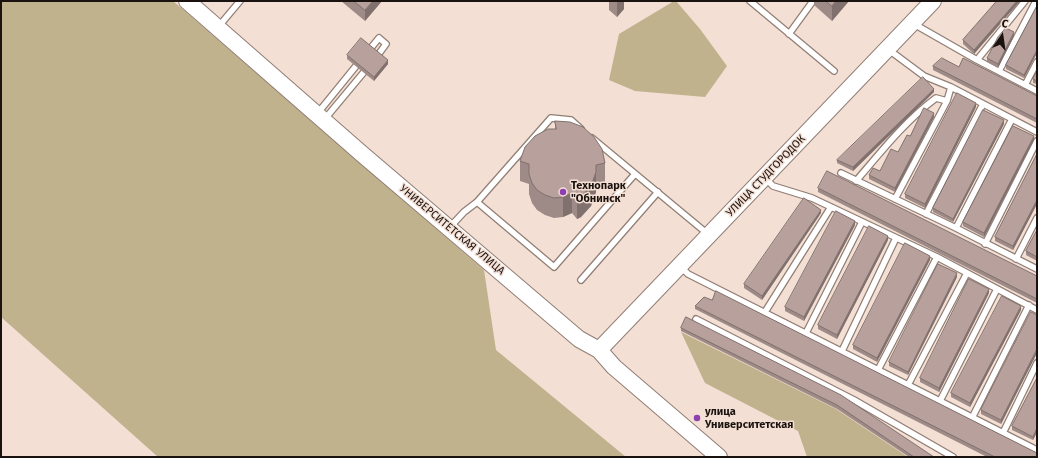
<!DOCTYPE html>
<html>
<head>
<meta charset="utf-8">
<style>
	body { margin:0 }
	#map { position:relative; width:1038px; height:458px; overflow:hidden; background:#f4dfd4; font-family:"Fira Sans",sans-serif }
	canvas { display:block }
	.frame { position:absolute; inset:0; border:2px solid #19120e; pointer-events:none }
	.north { position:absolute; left:982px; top:16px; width:40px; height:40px; -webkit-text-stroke:3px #f4dfd4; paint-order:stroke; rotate:13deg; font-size:11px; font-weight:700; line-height:16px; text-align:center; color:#19120e }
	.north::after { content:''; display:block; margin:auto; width:14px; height:18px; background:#19120e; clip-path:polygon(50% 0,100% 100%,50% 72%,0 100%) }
</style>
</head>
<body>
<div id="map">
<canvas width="1038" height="458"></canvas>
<div class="frame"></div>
<div class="north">С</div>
</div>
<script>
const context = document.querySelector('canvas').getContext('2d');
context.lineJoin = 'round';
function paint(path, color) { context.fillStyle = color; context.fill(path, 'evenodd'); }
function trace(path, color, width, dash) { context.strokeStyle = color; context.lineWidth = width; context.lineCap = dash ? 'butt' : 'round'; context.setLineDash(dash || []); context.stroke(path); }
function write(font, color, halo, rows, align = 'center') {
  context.font = font + ' "Fira Sans",sans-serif'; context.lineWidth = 3; context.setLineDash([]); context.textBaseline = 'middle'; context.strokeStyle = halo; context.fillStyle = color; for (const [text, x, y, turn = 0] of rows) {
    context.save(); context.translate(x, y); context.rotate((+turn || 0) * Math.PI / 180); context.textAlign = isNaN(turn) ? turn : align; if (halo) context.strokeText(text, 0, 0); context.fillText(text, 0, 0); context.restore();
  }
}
const green = new Path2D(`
	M1 1H173L484 270 496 350 626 457H158L1 317Z
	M674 1H676L700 29 727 66 705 97 635 91 609 80 619 34Z
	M681 332 836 409 908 457H807L798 431 705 383Z`);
const lane = new Path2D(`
	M750 1 834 71
	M914 24 977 60 1025 1
	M219 26 240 1
	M789 34 813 1
	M370 49 379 38 386 44 378 55
	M889 50 924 76 951 87 1037 132
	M977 60 1037 91
	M999 71 1036 1
	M1025 85 1037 62
	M317 114 356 66
	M324 120 364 72
	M581 129 571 120 551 118 477 202 554 267 635 174
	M592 138 709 235
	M841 173 956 228 1037 269
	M766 179 773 186 812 198 937 257 1037 310
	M856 181C881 152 905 121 936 98L947 101
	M895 199 947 101 951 87
	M926 214 983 104
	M450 227 464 212 477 202
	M956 228 1012 119
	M985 244 1037 141
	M1016 259 1037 218
	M681 267 688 274 1037 450
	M581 280 658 192
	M765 312 831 207
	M696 319 854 400 953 457
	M806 333 862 222
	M842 351 896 238
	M878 370 937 257
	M908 385 967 273
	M940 401 997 289
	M972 418 1029 305
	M1003 433 1037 363`);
const secondary = new Path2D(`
	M187 1 362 154 579 339 599 350 614 367 719 457
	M599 350 933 1`);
const wall = new Path2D(`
	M341 1H382L365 21Z
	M609 1H624V9L617 17 609 10Z
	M814 1H849L832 21 814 5Z
	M997 1H1020L974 54 963 44V40Z
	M1037 6V53L1024 78 1006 69V65Z
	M1014 36 998 68 987 62V58Z
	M347 55 388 64 374 81 347 59Z
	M933 66 959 67 1037 96V123L933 70Z
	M1037 71V84L1033 83V79Z
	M934 92 853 171 837 163V160Z
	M976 107 925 208 905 198V194Z
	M934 117 895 192 869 179V175L880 171 898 152 910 136Z
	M555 121 605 163V183L596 185V192L591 206 581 217 577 219 572 213 563 217 554 218 545 215 537 210 532 203 529 194V184L520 181V161L555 129Z
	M1004 124 953 222 933 212V208Z
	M1034 140 984 237 963 226V222Z
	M1037 154V204L1013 250 995 241V237Z
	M818 188 1037 276V303L818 192Z
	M821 213 762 300 744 288V284Z
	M855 225 804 321 785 311V307Z
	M1037 230V261L1026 255V251Z
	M888 240 837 339 818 329V325Z
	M930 260 877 362 853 349V345Z
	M957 277 908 375 889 366V362Z
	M989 293 939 392 920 382V378Z
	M695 306 1037 457H987L695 309Z
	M1021 310 970 407 951 397V393Z
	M1037 315V353L1001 424 981 414V410Z
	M686 317 934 457H909L837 409 681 331V328Z
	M1037 378V432L1033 440 1012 430V426Z`);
const shadedWall = new Path2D(`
	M373 1H382L365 21V10Z
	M617 1H624V9L617 17Z
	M836 1H849L832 21V6Z
	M1017 1H1020L974 54V50Z
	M1014 32V36L998 68V64Z
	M1037 50V53L1024 78V75Z
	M388 60V64L374 81V77Z
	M934 89V92L853 171V167Z
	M976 103V107L925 208V204Z
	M934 113V117L895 192V188Z
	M1004 120V124L953 222V219Z
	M1034 136V140L984 237V233Z
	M596 172V192L591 206 581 217 577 219V199Z
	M572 193V213L563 217V197Z
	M1037 200V204L1013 250V246Z
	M821 210V213L762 300V296Z
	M855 221V225L804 321V317Z
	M888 236V240L837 339V335Z
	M930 256V260L877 362V358Z
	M957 273V277L908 375V372Z
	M989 289V293L939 392V388Z
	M1021 306V310L970 407V403Z
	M1037 349V353L1001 424V420Z
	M1037 428V432L1033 440V437Z`);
const building = new Path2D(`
	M354 1H373L365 10Z
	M826 1H836L832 6Z
	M997 1H1017L974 50 963 40Z
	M1037 6V50L1024 75 1006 65Z
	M1006 28 1014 32 998 64 987 58 998 37Z
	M361 38 388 60 374 77 347 55Z
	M942 58 959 67 963 58 1037 96V119L933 66Z
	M1037 71V81L1033 79Z
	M923 77 934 89 853 167 837 160Z
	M957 93 976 103 925 204 905 194Z
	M924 108 934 113 895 188 869 175 873 168 880 171 891 149 898 152 907 135 910 136Z
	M983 110 1004 120 953 219 933 208Z
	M555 121 570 122 583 127 594 137 602 149 605 163 596 165V172L591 186 581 197 577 199 572 193 563 197 554 198 545 195 537 190 532 183 529 174V164L520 161 525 147 535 136 548 129H556Z
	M1013 126 1034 136 984 233 963 222Z
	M1037 154V200L1013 246 995 237Z
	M827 171 1037 276V299L818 188Z
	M804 198 821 210 762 296 744 284Z
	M836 211 855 221 804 317 785 307Z
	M869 226 888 236 837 335 818 325Z
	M1037 230V257L1026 251Z
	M905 243 930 256 877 358 853 345Z
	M938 264 957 273 908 372 889 362Z
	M969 279 989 289 939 388 920 378Z
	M716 291 1037 453V457H995L695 306 704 297 712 300Z
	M1002 296 1021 306 970 403 951 393Z
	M1031 312 1037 315V349L1001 420 981 410Z
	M686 317 841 395 934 457H914L837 405 681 328Z
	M1037 378V428L1033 437 1012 426Z`);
const markers = [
	[563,192,4,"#8e40b0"],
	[697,418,4,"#8e40b0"]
];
const streetNames = [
	["УЛИЦА СТУДГОРОДОК",766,176,-46],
	["УНИВЕРСИТЕТСКАЯ УЛИЦА",452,230,40]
];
const poiNames = [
	["Технопарк",571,186],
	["\"Обнинск\"",571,199],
	["улица",705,412],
	["Университетская",705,425]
];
paint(green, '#c1b28e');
trace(lane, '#917e74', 8);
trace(secondary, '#917e74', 18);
trace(lane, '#fff', 5.5);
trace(secondary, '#fff', 16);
paint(wall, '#9e8a87');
paint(shadedWall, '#81716e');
paint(building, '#b8a19d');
trace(building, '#81716e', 1);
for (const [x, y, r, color] of markers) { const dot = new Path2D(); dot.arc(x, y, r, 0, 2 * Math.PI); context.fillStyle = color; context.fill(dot); trace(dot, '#f4dfd4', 1.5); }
write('11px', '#19120e', '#f4dfd4', streetNames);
write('bold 11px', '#19120e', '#f4dfd4', poiNames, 'left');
</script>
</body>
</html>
